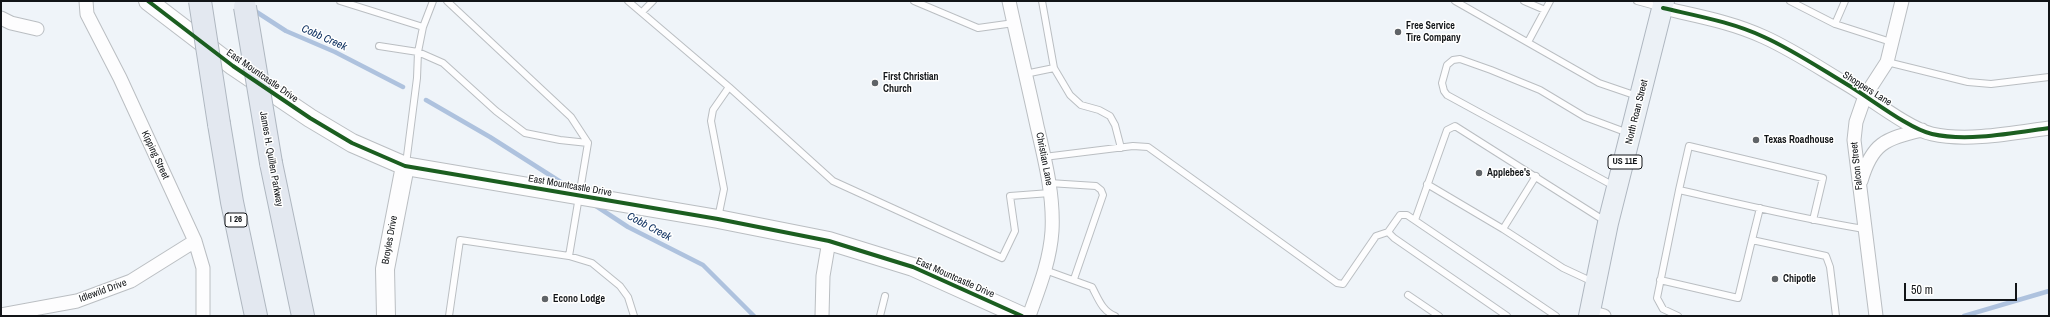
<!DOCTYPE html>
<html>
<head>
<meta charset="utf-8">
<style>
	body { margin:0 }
	#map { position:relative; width:2050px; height:317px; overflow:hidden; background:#eff4f9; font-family:"Archivo Narrow",sans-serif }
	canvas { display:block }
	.frame { position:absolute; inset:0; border:2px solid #121518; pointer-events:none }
	.scale { position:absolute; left:1904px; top:283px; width:113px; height:18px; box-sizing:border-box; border:2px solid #121518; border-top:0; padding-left:5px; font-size:12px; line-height:14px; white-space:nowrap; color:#121518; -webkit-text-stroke:3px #fff; paint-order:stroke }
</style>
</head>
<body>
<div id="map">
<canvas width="2050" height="317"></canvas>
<div class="frame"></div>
<div class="scale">50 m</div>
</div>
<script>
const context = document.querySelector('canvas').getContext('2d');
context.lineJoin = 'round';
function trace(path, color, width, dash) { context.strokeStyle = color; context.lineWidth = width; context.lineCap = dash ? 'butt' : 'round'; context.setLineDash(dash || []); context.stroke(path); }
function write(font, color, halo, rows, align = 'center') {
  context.font = font + ' "Archivo Narrow",sans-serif'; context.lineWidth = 3; context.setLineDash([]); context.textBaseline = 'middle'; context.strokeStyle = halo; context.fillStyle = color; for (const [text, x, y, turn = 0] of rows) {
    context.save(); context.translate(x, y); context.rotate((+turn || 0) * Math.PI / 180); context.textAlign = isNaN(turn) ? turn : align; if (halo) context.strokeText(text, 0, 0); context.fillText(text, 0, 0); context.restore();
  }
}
const stream = new Path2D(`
	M252 9 286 31 335 52 403 87
	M426 100 490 137 567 186
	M596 206 628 227 703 265 754 316
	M1964 316 2049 291`);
const lane = new Path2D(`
	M340 1 423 27 418 52 417 78 406 164
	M447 1 571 117 588 143 569 256
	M628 1 729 87 833 181 1002 258 1015 231 1010 196 1050 193
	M914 1 978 28 1014 23
	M1042 1 1054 68 1070 95 1081 105 1099 110 1110 116 1115 125 1121 148
	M1455 1 1599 83 1637 96
	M1524 1 1545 10
	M1637 1 1659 7
	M1790 1 1835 24 1891 42
	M642 12 653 1
	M1835 24 1845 1
	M423 27 433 1
	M1528 42 1550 1
	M379 46 418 52 443 63 496 111 525 133 560 140 588 143
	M1887 62 1968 82 1991 84 2049 77
	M1025 74 1054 68
	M1044 157 1133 146 1148 147 1337 283 1343 284 1376 236 1388 232 1400 215H1407L1556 316
	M1049 183 1096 186 1101 190 1103 195 1074 279
	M1427 184 1503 229 1563 268 1593 282
	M1614 186 1447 95 1444 91 1442 83 1447 65 1453 60 1460 59 1491 70 1540 90 1585 117 1628 133
	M718 218 724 189 711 121 713 110 729 87
	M1415 220 1447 130 1455 126 1605 221
	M1813 220 1823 178 1689 146 1679 190C1740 204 1802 219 1864 229
	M1503 229 1536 176
	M1388 232 1394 238 1507 316
	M1752 240 1760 208
	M1045 270 1092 287C1098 298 1102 311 1115 316
	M1660 280 1738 298 1752 240 1826 256 1830 267 1836 316
	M1408 295 1439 316
	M449 316 460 240 569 256 592 263 620 286 628 297 634 316
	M880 316 885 296
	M1678 316 1663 309 1657 298 1679 190`);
const street = new Path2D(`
	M86 1 87 14 120 78 195 241 203 268V316
	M1009 1C1018 43 1028 84 1037 126 1045 160 1054 196 1052 231 1050 261 1039 288 1029 316
	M1663 8C1697 16 1732 22 1764 37 1793 50 1821 69 1848 85 1870 98 1909 129 1932 134 1967 142 2013 133 2049 128
	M1 18 11 23 37 29
	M1861 181C1872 143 1885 139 1922 130
	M1590 312 1604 316
	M1 315 77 301 131 281 195 241
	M822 316 823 276 829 241
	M1876 316 1854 140 1856 122 1865 96 1887 62 1902 1`);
const secondary = new Path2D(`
	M148 1 233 66 310 118 352 143 405 166 718 219 829 241 913 267 1022 316
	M386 316 385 269 405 166`);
const primary = new Path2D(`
	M1589 316 1608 223 1664 1`);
const highway = new Path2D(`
	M219 124 232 202 256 316
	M271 163 303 316`);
const highwayBridge = new Path2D(`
	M200 1 219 124
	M245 7 271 163`);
const cycleway = new Path2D(`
	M148 1 233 66 310 118 352 143 405 166 718 219 829 241 913 267 1022 316
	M1663 8C1697 16 1732 22 1764 37 1793 50 1821 69 1848 85 1870 98 1909 129 1932 134 1967 142 2013 133 2049 128`);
const markers = [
	[1398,32,4,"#5f6367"],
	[875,83,4,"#5f6367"],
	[1756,140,4,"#5f6367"],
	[1479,173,4,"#5f6367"],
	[1775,279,4,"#5f6367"],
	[545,299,4,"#5f6367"]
];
const shields = [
	[1625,162,34],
	[236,220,22]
];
const shieldNames = [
	["US 11E",1625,162],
	["I 26",236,220]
];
const poiNames = [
	["Free Service",1406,26],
	["Tire Company",1406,38],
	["First Christian",883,77],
	["Church",883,89],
	["Texas Roadhouse",1764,140],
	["Applebee's",1487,173],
	["Chipotle",1783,279],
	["Econo Lodge",553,299]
];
const streetNames = [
	["East Mountcastle Drive",262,76,35],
	["Shoppers Lane",1867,89,32],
	["North Roan Street",1637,112,-76],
	["Kipping Street",155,155,65],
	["James H. Quillen Parkway",271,159,80],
	["Christian Lane",1044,159,79],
	["Falcon Street",1857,166,-96],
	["East Mountcastle Drive",570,186,10],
	["Broyles Drive",390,240,-80],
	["East Mountcastle Drive",955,278,24],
	["Idlewild Drive",103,291,-20]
];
const waterNames = [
	["Cobb Creek",324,38,24],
	["Cobb Creek",649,227,28]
];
trace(stream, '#aec2de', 4.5);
trace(lane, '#babec2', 8);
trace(street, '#babec2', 15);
trace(secondary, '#babec2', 20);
trace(primary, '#afb7c0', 22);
trace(highway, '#afb7c0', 24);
trace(lane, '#fdfdfe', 6);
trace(street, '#fdfdfe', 13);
trace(secondary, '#fdfdfe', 18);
trace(primary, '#ecf1f6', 20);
trace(highway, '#e3e8f0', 22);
trace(highwayBridge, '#afb7c0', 24, []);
trace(highwayBridge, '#e3e8f0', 22);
trace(cycleway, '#1b5e20', 4);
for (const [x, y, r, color] of markers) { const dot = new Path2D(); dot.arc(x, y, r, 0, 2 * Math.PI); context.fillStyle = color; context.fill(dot); trace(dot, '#fff', 1.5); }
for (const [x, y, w] of shields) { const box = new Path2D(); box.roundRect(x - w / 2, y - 7, w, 14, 3); context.fillStyle = '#fff'; context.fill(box); trace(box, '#121518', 1); }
write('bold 9px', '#121518', null, shieldNames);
write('bold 10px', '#121518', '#fff', poiNames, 'left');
write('10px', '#121518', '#fff', streetNames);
write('italic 11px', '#113362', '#fff', waterNames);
</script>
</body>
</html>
